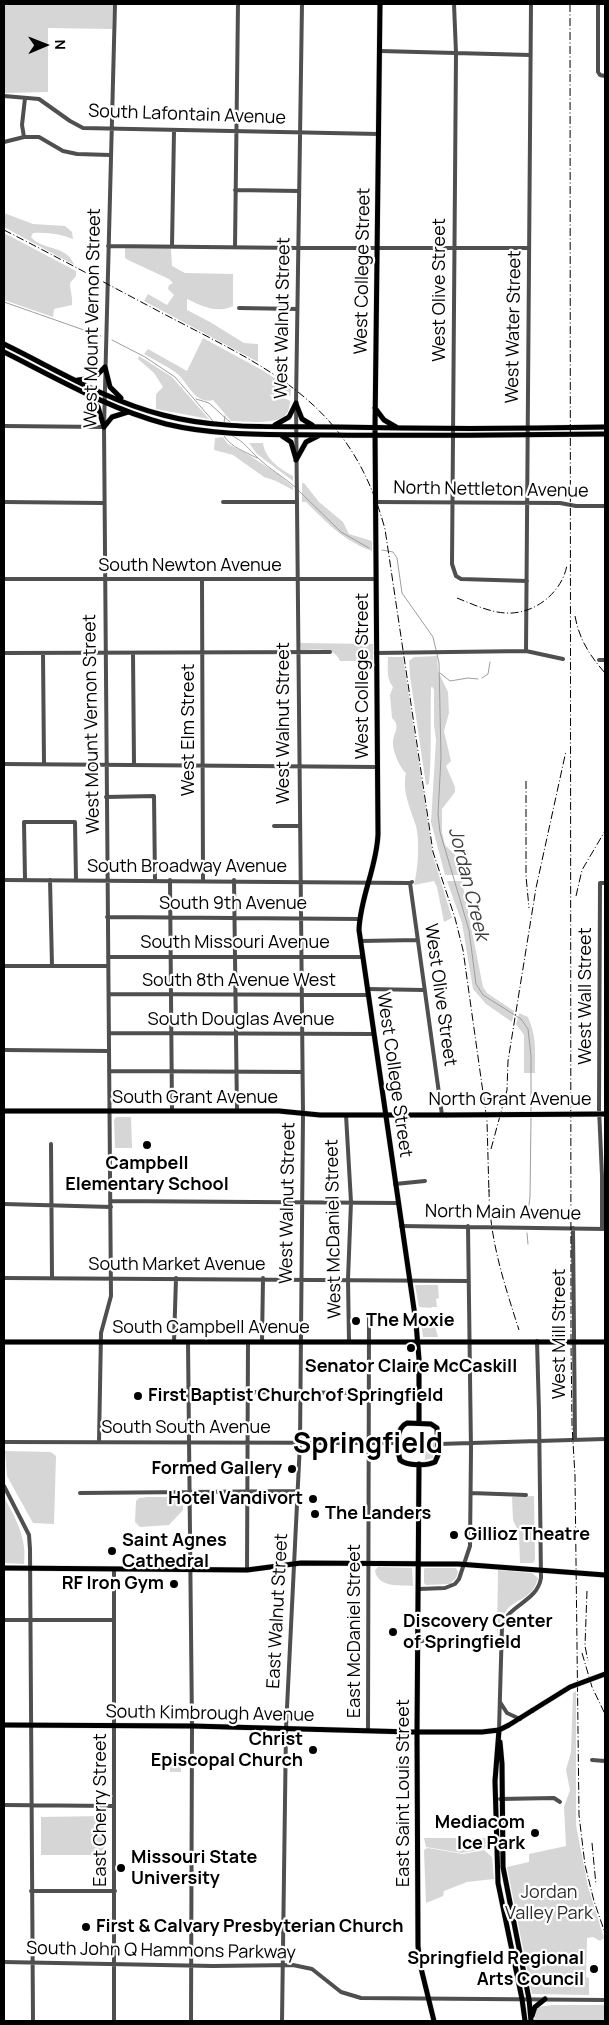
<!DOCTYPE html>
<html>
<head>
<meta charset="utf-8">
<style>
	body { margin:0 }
	#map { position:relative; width:609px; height:2025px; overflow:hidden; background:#fff; font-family:Manrope,sans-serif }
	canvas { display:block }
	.frame { position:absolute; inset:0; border:5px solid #000; pointer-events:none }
	.north { position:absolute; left:20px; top:20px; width:50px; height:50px; -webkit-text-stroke:4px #fff; paint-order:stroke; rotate:89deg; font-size:14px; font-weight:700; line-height:20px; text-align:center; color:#000 }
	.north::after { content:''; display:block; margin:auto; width:18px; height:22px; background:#000; clip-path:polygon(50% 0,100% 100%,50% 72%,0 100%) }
</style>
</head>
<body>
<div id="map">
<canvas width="609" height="2025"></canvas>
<div class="frame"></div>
<div class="north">N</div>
</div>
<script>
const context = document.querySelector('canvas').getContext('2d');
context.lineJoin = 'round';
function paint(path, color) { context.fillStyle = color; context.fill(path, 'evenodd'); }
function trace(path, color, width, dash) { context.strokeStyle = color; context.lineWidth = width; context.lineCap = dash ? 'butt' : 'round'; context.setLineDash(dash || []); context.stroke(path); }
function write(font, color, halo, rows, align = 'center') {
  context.font = font + ' Manrope,sans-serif'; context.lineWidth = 4.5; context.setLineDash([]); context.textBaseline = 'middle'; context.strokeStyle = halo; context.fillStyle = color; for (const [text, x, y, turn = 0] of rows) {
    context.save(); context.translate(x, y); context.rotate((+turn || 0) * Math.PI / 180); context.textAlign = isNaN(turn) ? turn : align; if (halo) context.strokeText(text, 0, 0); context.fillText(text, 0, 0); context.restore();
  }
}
const green = new Path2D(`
	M4 4H113L112 29 48 28V92L4 93Z
	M4 213 33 224 65 226 72 232 73 239C60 234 48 232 33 233L31 237C43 251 68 245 74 265L4 227Z
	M4 233 76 271V276L70 283C70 291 73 297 72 305L54 309 53 317 4 300Z
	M125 247 171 248 172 266 185 273 233 274V306C217 314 202 306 187 299V310L210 322 244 343 258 344V362L144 301 148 294 167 305 174 295 168 289 169 285 173 283 169 279 128 260 125 258Z
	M203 338 262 370 291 389 290 396 278 394 269 395C276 400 284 396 290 401 290 404 289 410 287 413 279 426 246 421 231 421L213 400C194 405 187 380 175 372 165 365 154 360 144 354L148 349 187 371Z
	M139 356 172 377 209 419 156 409V394L163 387 154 373 138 359Z
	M223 437 228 444 249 455 279 475 293 487V490L276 481 264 477 233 455 214 450 215 438Z
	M249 443H263C265 459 280 469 293 476V481L257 454Z
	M302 483H304L319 502 343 522 349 534 372 541V551C344 541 327 523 306 502H302Z
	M300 643 373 644V661H340C334 646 316 650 303 650H301Z
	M437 656 438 671 448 692 449 713 444 731 451 761 446 766 455 787V792L442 809V832L445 845 457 857 461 866 460 875H445L431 822 436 740 434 725V690L432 686 431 688C430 720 432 752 429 784L426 785 410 676 409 661 414 657Z
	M388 657H403L433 856 452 918 444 922 437 887 434 881 414 885C418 869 420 842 416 826 410 807 402 792 406 773 400 768 393 752 393 744 392 734 402 727 392 718L390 695 393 687C386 679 388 667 388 657Z
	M447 881H462L483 987 487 993 514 1011 512 1022 486 1004 473 989 462 923Z
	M519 1013 528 1017C537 1039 535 1050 535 1073H524V1035L516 1024Z
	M116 1117H131L132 1148H115L114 1120Z
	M415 1285H438L439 1298 436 1299 437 1307H432L431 1308 419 1307Z
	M421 1322 434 1323 438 1337H423Z
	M435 1436V1453L433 1454V1458L425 1460V1442H427V1438Z
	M5 1451 51 1452 56 1456 54 1524 33 1523 7 1476Z
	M534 1496 535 1560 533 1563H520L519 1533 513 1520 512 1497Z
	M4 1497C16 1519 27 1538 24 1564L4 1563Z
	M148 1497H179L183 1500V1510L169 1525 140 1527 135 1522 136 1501 139 1498Z
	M378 1567 412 1568 413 1586C401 1585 377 1588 375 1570Z
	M425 1568H456L458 1572 456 1578 450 1584 426 1585 424 1583V1569Z
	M498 1570 532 1573 538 1578C532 1601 516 1597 506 1611 500 1619 498 1629 497 1637Z
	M576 1691V1825L588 1887 604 1938 600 1941 593 1937 587 1938 586 1977 589 1978V1995L532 1994 507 1867 529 1862V1854L566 1846 564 1807 570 1790 566 1770 571 1752 573 1693Z
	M162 1760H170V1763H181V1772H170V1767H162Z
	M104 1816V1855H41V1817Z
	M424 1838H491L484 1849 462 1853 426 1847Z
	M428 1848 463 1854 484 1850 492 1857 494 1879 467 1882 444 1891 443 1896 426 1903 424 1851 425 1849Z
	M553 2005H605V2021H534L537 2007Z`);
const stream = new Path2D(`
	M4 302 101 336
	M112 340 145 357 175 377 213 421
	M196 399 209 403 231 423
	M224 423 225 416
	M231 435C246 443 247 448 258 458 269 469 284 477 295 487
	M224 436C232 448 244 451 257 458
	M298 490 341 532 369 548
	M382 550 393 552 397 558 402 593 433 637 439 663 441 757 438 814 440 832 469 930 476 984 483 995 521 1019 528 1029 531 1056V1114
	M440 673 450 681 468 678 478 679
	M482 678 488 674 490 662
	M527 1219 530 1197 531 1118
	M527 1233 528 1244`);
const minor = new Path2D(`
	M454 4 456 53 452 564 456 576 461 579 527 581
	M598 4V72L600 75 605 76
	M380 51 530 55
	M4 96 39 99 70 121 83 128 379 134
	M24 137 22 125 25 98
	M4 142 24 137H39L63 151 77 154 110 155
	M235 190 299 191
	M108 246 298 248H529
	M172 246 174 131
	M235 247 238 4
	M239 308 297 309
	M4 426 104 427
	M4 502 104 503
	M223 502H297
	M375 502 560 503 576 506H605
	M4 579H376
	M202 579 203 880
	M526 651 531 4
	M4 653 330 652
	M43 653 44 764
	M133 653 134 764
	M376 653 526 651 563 659
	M599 660H605
	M4 764 377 767
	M106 797 154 796 155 880
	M274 826H299
	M25 879 24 822H75L76 880
	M4 880 410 883
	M50 880 52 966
	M170 880 172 1111
	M234 880 237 1111
	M412 882 410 883 442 1115
	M107 917 359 919
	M360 941 418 940
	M108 957H363
	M4 966H108
	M367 989 424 990
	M109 994 368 995
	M109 1033 373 1034
	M4 1050 109 1051
	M109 1071 302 1072
	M346 1115 351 1202 348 1279 349 1342
	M51 1144 52 1278
	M395 1184 425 1181
	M110 1201 398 1203
	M4 1204 111 1207
	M401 1226 605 1229
	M573 1228 575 1440
	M602 1229V1176L599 1109 600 883H605
	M4 1278 468 1281
	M174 1342 176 1278
	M188 1342 192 1726 191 2021
	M262 1342 263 1278
	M188 1396 243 1395 253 1392 368 1393
	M4 1442 399 1443
	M99 1442 101 1333 111 1296 104 427 115 4
	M438 1444 605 1439
	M4 1486 29 1535 30 1549 33 2021
	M80 1493 298 1491
	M471 1493 526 1495
	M114 1569V2021
	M247 1570 248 1342
	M419 1589 445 1588 455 1584 459 1579 470 1546 471 1450 468 1226
	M4 1620H114
	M418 1641H501
	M500 1702 507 1713 520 1719
	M368 1730 369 1318
	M499 1730 502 1626C509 1604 537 1602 541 1578L539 1412 537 1341
	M592 1760 605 1761
	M500 1799 554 1798 560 1802
	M4 1805 114 1806
	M31 1891H115
	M4 1962 213 1966 293 1965 312 1969 341 1992 361 1998 605 2000
	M282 2021 286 1728 300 1443 303 1114 296 403 302 4`);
const major = new Path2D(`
	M380 4 375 428 378 834C377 867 360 897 359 930L416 1323 419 1359V1423
	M4 344C55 369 107 401 163 415 219 430 278 426 336 427 426 429 515 429 605 427
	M4 352C56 378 109 409 166 424 220 437 277 434 332 435 423 436 514 435 605 434
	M105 367 110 387 121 398
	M78 380 94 378 105 367
	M89 397 98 407 104 427
	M296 404 302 419 312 425
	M375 408 384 420 396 427
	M275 425 289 417 296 403
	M104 427 112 417 128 412
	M282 436 291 442 296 459
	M296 460 306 442 318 436
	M4 1111H279L320 1115H447
	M4 1342H605
	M407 1423 431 1424 437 1428 438 1455 435 1462C427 1466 407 1466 400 1460 397 1449 395 1428 407 1423Z
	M419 1464 417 1733 418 1946 420 1964 434 2021
	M4 1568 247 1570 301 1563 458 1564 605 1575
	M4 1725 192 1726 411 1732H482L499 1730 509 1725 533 1710
	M499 1730 495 1781 498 1883 522 1999 525 2021
	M500 1742 502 1764 503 1867 529 1999 531 2021
	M532 2016 535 2007 545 1999`);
const rail = new Path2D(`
	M570 4 571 1342 572 1425 575 1476 579 1815 585 1865 594 1901 605 1933
	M4 230C57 257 109 285 162 313 269 369 350 401 385 529L433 852 455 918 463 950 487 1121 489 1194
	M457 598C472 604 489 612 505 613 534 615 562 593 567 565
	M575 616C579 639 590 656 605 673
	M526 781V876L529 908
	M576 896 582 870 605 831
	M491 1149 507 1090 508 1061 536 888 566 751
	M489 1189C489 1238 504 1283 519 1330
	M587 1591 585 1646 588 1661
	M582 1653 592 1687 605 1714
	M592 1843 596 1885`);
const majorBridge = new Path2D(`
	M447 1115 605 1114
	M533 1710 570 1687 605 1674`);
const markers = [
	[147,1145,5,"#000"],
	[356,1321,5,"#000"],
	[411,1348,5,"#000"],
	[138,1396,5,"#000"],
	[292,1469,5,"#000"],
	[313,1499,5,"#000"],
	[315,1514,5,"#000"],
	[454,1535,5,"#000"],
	[112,1551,5,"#000"],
	[174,1584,5,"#000"],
	[393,1632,5,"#000"],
	[313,1750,5,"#000"],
	[535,1833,5,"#000"],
	[121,1868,5,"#000"],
	[86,1927,5,"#000"],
	[594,1969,5,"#000"]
];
const streetNames = [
	["South Lafontain Avenue",187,115,2],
	["West College Street",363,271,-89],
	["West Olive Street",440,290,-90],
	["West Mount Vernon Street",93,318,-89],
	["West Walnut Street",283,318,-89],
	["West Water Street",514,327,-89],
	["North Nettleton Avenue",491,490,1],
	["South Newton Avenue",190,566],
	["West College Street",363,676,-90],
	["West Walnut Street",284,723,-90],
	["West Mount Vernon Street",92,724,-91],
	["West Elm Street",189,730,-90],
	["South Broadway Avenue",187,867],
	["South 9th Avenue",233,904],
	["South Missouri Avenue",235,943],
	["South 8th Avenue West",239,981],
	["West Olive Street",440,995,82],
	["West Wall Street",586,996,-90],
	["South Douglas Avenue",241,1020],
	["West College Street",394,1075,82],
	["South Grant Avenue",195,1098],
	["North Grant Avenue",510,1100],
	["West Walnut Street",288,1203,-89],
	["North Main Avenue",503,1213,1],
	["West McDaniel Street",334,1229,-91],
	["South Market Avenue",177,1265],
	["South Campbell Avenue",211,1328],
	["West Mill Street",560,1334,-90],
	["South South Avenue",186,1428],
	["East Walnut Street",278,1611,-87],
	["East McDaniel Street",355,1631,-90],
	["South Kimbrough Avenue",210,1714,1],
	["East Saint Louis Street",404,1793,-90],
	["East Cherry Street",101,1810,-90],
	["South John Q Hammons Parkway",161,1951,1]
];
const poiNames = [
	["Campbell",147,1164,"center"],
	["Elementary School",147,1185,"center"],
	["The Moxie",366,1321],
	["Senator Claire McCaskill",411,1367,"center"],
	["First Baptist Church of Springfield",148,1396],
	["Formed Gallery",282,1469,"right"],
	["Hotel Vandivort",303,1499,"right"],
	["The Landers",325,1514],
	["Gillioz Theatre",464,1535],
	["Saint Agnes",122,1541],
	["Cathedral",122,1562],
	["RF Iron Gym",164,1584,"right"],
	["Discovery Center",403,1622],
	["of Springfield",403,1643],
	["Christ",303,1740,"right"],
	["Episcopal Church",303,1761,"right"],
	["Mediacom",525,1823,"right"],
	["Ice Park",525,1844,"right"],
	["Missouri State",131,1858],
	["University",131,1879],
	["First & Calvary Presbyterian Church",96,1927],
	["Springfield Regional",584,1959,"right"],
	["Arts Council",584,1980,"right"]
];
const parkNames = [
	["Jordan",549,1893],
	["Valley Park",549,1914]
];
const waterNames = [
	["Jordan Creek",468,884,76]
];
const townNames = [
	["Springfield",368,1445]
];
paint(green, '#d6d6d6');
trace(stream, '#9d9d9d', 1);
trace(major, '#dbdbdb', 6);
trace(minor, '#4f4f4f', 4);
trace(major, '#000', 5);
trace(rail, '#000', 1, [8, 2.5, 1, 2.5]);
trace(majorBridge, '#dbdbdb', 6, []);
trace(majorBridge, '#000', 5);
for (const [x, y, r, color] of markers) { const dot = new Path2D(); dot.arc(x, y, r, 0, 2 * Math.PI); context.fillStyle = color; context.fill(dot); trace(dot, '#fff', 2); }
write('18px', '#000', '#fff', streetNames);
write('bold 18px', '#000', '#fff', poiNames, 'left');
write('18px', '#2d2d2d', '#fff', parkNames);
write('italic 19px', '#3e3e3e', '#fff', waterNames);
write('bold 28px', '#000', '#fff', townNames);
</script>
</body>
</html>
